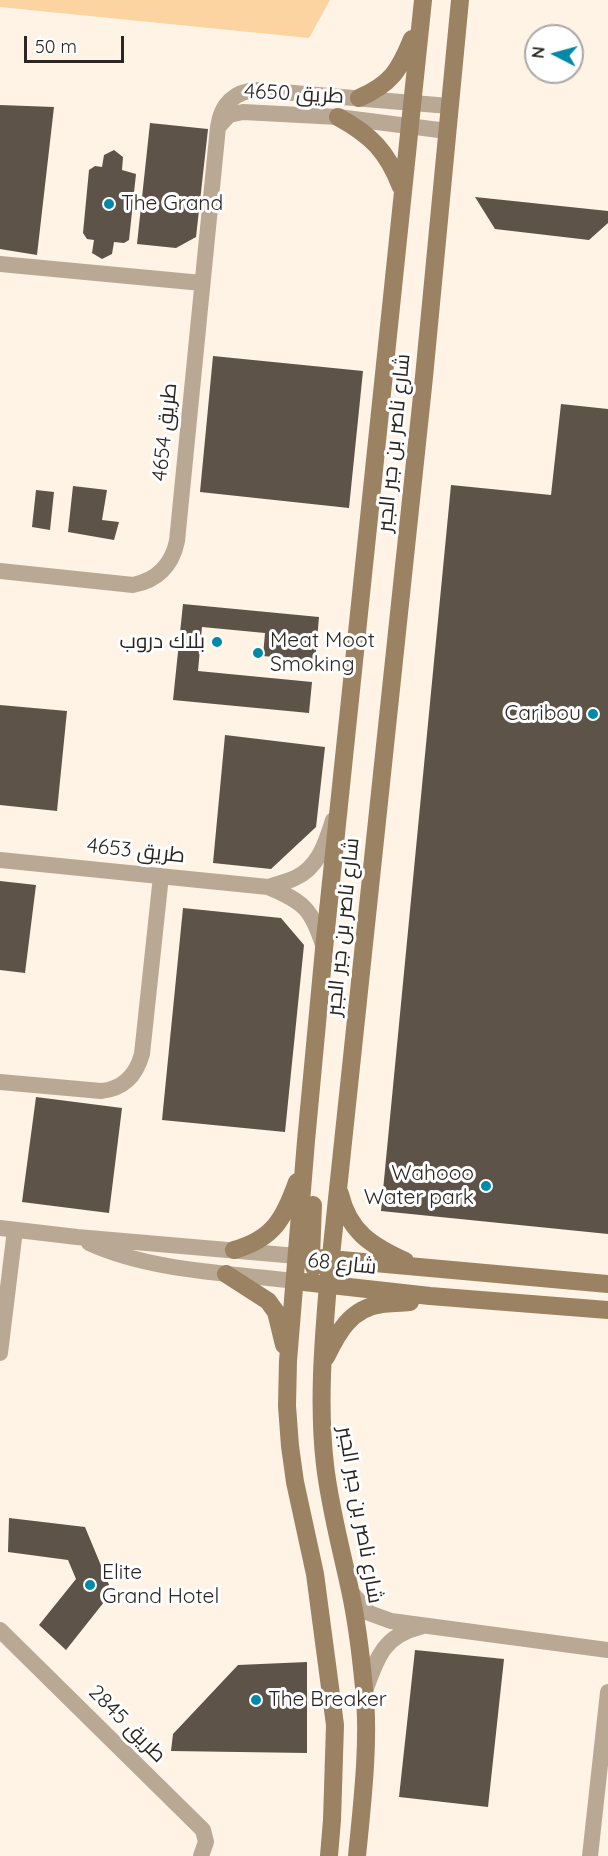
<!DOCTYPE html>
<html>
<head>
<meta charset="utf-8">
<style>
	body { margin:0 }
	#map { position:relative; width:608px; height:1856px; overflow:hidden; background:#fef3e5; font-family:Quicksand,sans-serif }
	canvas { display:block }
	.north { position:absolute; left:524px; top:24px; width:60px; height:60px; box-sizing:border-box; background:#fff; border:2px solid #aaa8a7; border-radius:50%; rotate:276deg; font-size:16px; font-weight:700; line-height:24px; text-align:center; color:#2b2622 }
	.north::after { content:''; display:block; margin:auto; width:21px; height:27px; background:#0089a9; clip-path:polygon(50% 0,100% 100%,50% 72%,0 100%) }
	.scale { position:absolute; left:24px; top:36px; width:100px; height:27px; box-sizing:border-box; border:3px solid #2b2622; border-top:0; padding-left:8px; font-size:18px; line-height:21px; white-space:nowrap; color:#2b2622; -webkit-text-stroke:4px #fff; paint-order:stroke }
</style>
</head>
<body>
<div id="map">
<canvas width="608" height="1856"></canvas>
<div class="north">N</div>
<div class="scale">50 m</div>
</div>
<script>
const context = document.querySelector('canvas').getContext('2d');
context.lineJoin = 'round';
function paint(path, color) { context.fillStyle = color; context.fill(path, 'evenodd'); }
function trace(path, color, width, dash) { context.strokeStyle = color; context.lineWidth = width; context.lineCap = dash ? 'butt' : 'round'; context.setLineDash(dash || []); context.stroke(path); }
function write(font, color, halo, rows, align = 'center') {
  context.font = font + ' Quicksand,Cairo,sans-serif'; context.lineWidth = 6; context.setLineDash([]); context.textBaseline = 'middle'; context.strokeStyle = halo; context.fillStyle = color; for (const [text, x, y, turn = 0] of rows) {
    context.save(); context.translate(x, y); context.rotate((+turn || 0) * Math.PI / 180); context.textAlign = isNaN(turn) ? turn : align; if (halo) context.strokeText(text, 0, 0); context.fillText(text, 0, 0); context.restore();
  }
}
const water = new Path2D(`
	M0 0H330L309 38 0 7Z`);
const building = new Path2D(`
	M0 105 54 107 37 255 0 249Z
	M150 123 208 129 196 237 176 248 137 244Z
	M114 150 123 157 122 170 136 174 129 240 124 243 114 242 112 254 102 259 92 253 94 240 87 239 83 233 89 170 95 166 102 167 104 155Z
	M475 197 608 211V223L589 240 495 229Z
	M213 356 363 371 349 508 200 492Z
	M561 404 608 409V1234L381 1211 451 485 551 495Z
	M73 486 107 490 102 520 119 522 114 540 68 532Z
	M36 490 54 492 50 530 32 527Z
	M183 604 319 617 315 661 263 656 265 633 202 627 198 671 312 682 309 713 173 700Z
	M0 705 67 711 57 811 0 805Z
	M225 735 325 747 316 827 271 869 213 863Z
	M0 881 36 885 25 973 0 970Z
	M183 908 281 918 304 945 285 1132 162 1120Z
	M36 1097 122 1108 109 1213 22 1202Z
	M9 1518 85 1527 112 1592 66 1650 39 1625 76 1579 68 1560 8 1552Z
	M415 1650 504 1659 488 1807 399 1797Z
	M307 1662V1753L171 1751 173 1734 238 1665Z`);
const street = new Path2D(`
	M218 127 229 115 243 112 338 117 447 131
	M0 264 202 283
	M0 571 133 585C158 580 172 565 177 541L218 127C221 104 234 91 258 90L449 106
	M0 860 268 887C305 902 312 910 324 948
	M268 887C277 884 287 882 295 878 319 867 326 842 333 820
	M0 1082 101 1091C123 1089 136 1076 142 1054L161 876
	M0 1228 77 1237 297 1256
	M89 1243C150 1271 228 1273 295 1281
	M0 1353 15 1230
	M351 1592 369 1613 391 1621 608 1650
	M0 1630 203 1830 206 1842 201 1856
	M365 1691C377 1658 383 1636 420 1627
	M590 1856 608 1692`);
const secondary = new Path2D(`
	M359 98C391 84 399 71 412 39
	M338 117C371 135 387 151 401 187
	M340 1194C349 1232 372 1246 405 1261
	M313 1205 311 1257 314 1267
	M234 1250C273 1239 284 1219 297 1182
	M297 1256 608 1284
	M226 1274 268 1301 276 1312 284 1345
	M295 1281 430 1296 608 1310
	M326 1357C338 1332 351 1308 382 1304 391 1303 401 1303 410 1302
	M329 1856 332 1820 335 1725 315 1574 295 1482 290 1446 287 1406 288 1361 306 1141 324 949 423 0
	M357 1856C362 1805 370 1739 364 1688 361 1656 357 1622 350 1590 341 1548 330 1508 325 1465 318 1405 323 1345 328 1284L424 377 460 0`);
const markers = [
	[109,204,6,"#0089a9"],
	[217,642,6,"#0089a9"],
	[258,653,6,"#0089a9"],
	[593,714,6,"#0089a9"],
	[486,1186,6,"#0089a9"],
	[90,1585,6,"#0089a9"],
	[256,1700,6,"#0089a9"]
];
const streetNames = [
	["طريق 4650",294,94,3],
	["طريق 4654",165,432,-84],
	["شارع ناصر بن جبر الجبر",394,443,-84],
	["طريق 4653",136,851,6],
	["شارع ناصر بن جبر الجبر",343,927,-84],
	["شارع 68",342,1264,6],
	["شارع ناصر بن جبر الجبر",360,1515,80],
	["طريق 2845",127,1724,45]
];
const poiNames = [
	["The Grand",121,204],
	["Meat Moot",270,641],
	["Smoking",270,665],
	["بلاك دروب",205,642,"right"],
	["Caribou",581,714,"right"],
	["Wahooo",474,1174,"right"],
	["Water park",474,1198,"right"],
	["Elite",102,1573],
	["Grand Hotel",102,1597],
	["The Breaker",268,1700]
];
paint(water, '#fcd4a2');
paint(building, '#5d5348');
trace(street, '#b9a893', 16);
trace(secondary, '#9b8263', 18);
for (const [x, y, r, color] of markers) { const dot = new Path2D(); dot.arc(x, y, r, 0, 2 * Math.PI); context.fillStyle = color; context.fill(dot); trace(dot, '#fff', 2); }
write('21px', '#2b2622', '#fff', streetNames);
write('21px', '#2b2622', '#fff', poiNames, 'left');
</script>
</body>
</html>
